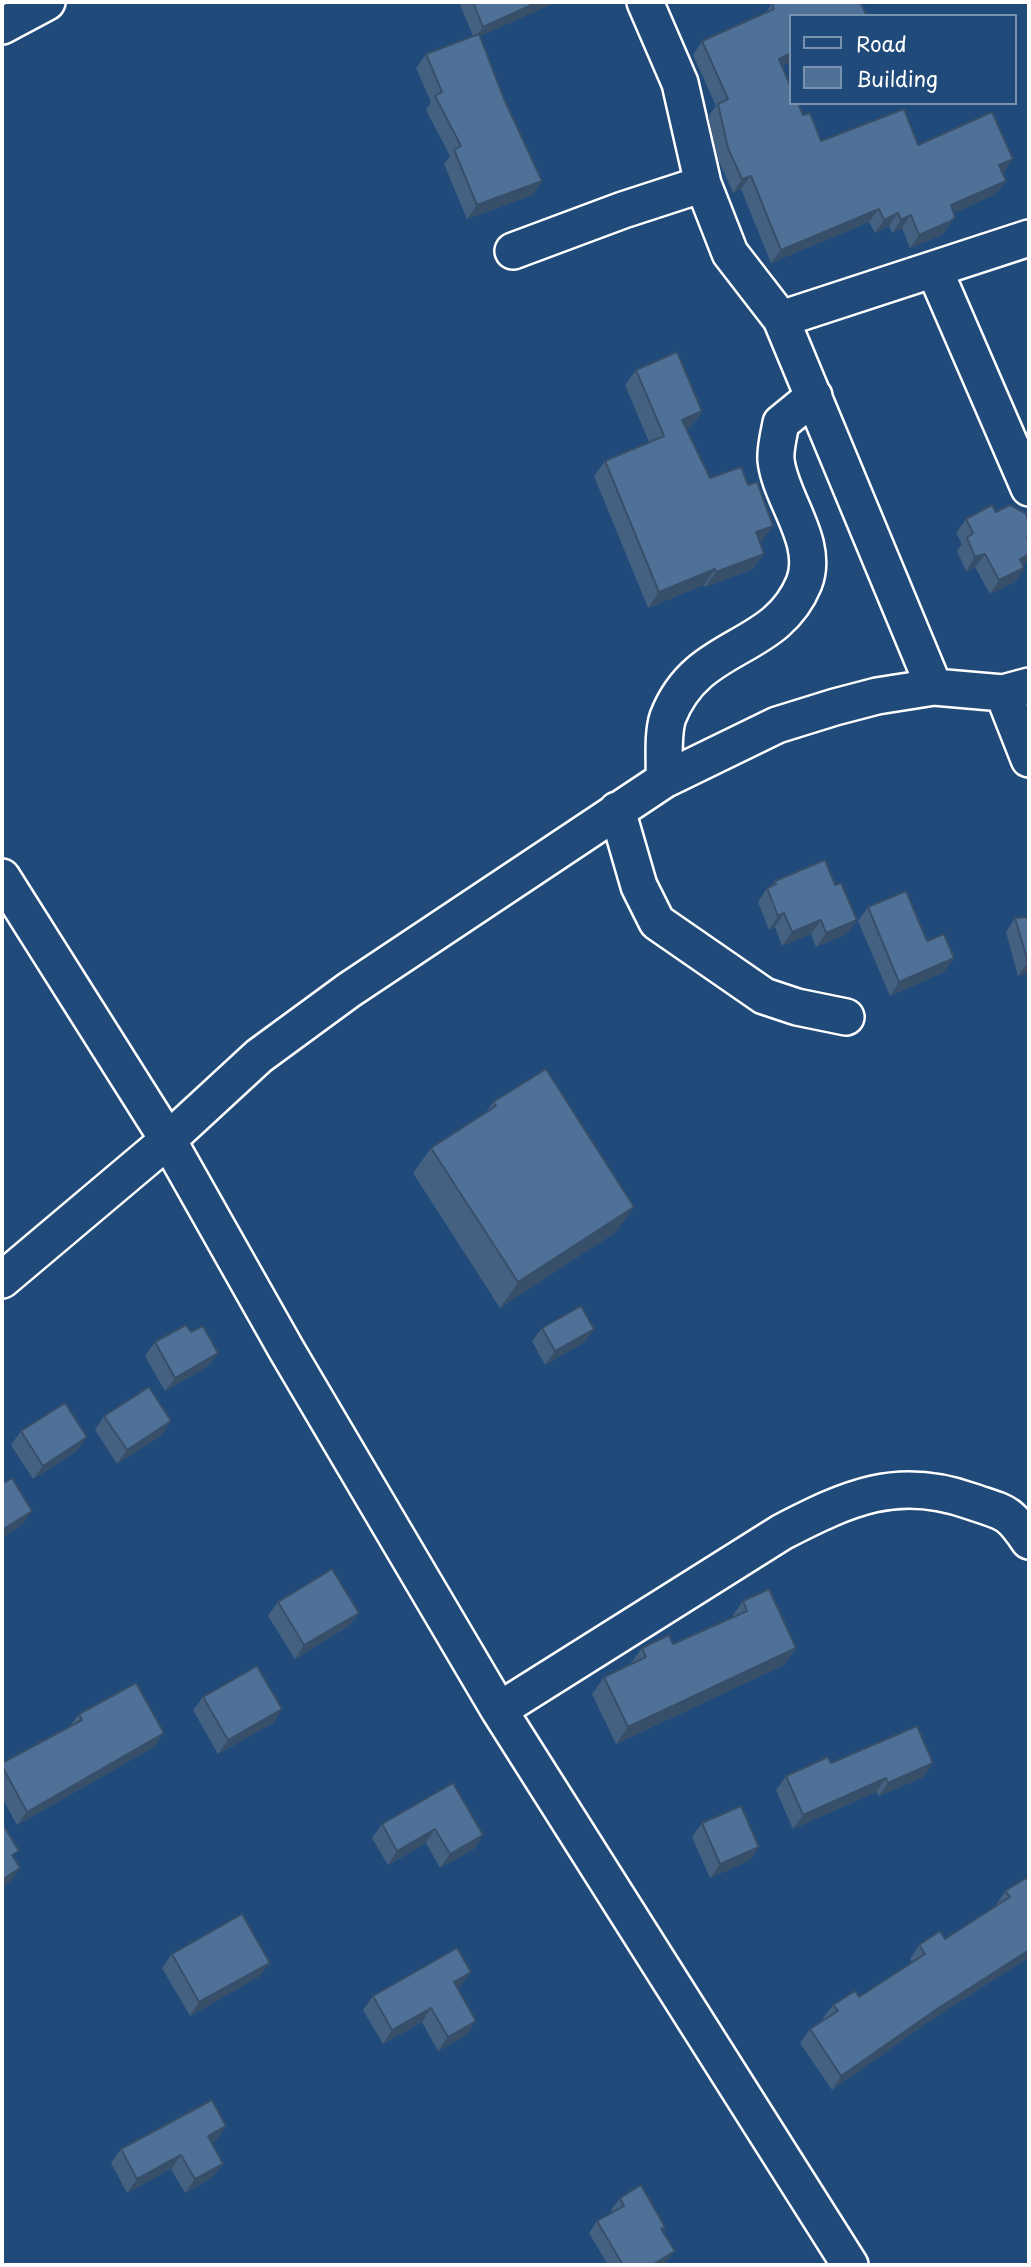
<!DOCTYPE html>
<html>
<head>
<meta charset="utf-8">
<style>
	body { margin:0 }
	#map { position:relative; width:1031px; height:2267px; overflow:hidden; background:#1f4a7a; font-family:"Playpen Sans",sans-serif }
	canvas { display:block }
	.frame { position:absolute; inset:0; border:4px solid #fff; pointer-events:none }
	.legend { position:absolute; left:789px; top:14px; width:228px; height:91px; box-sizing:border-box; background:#1f4a7a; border:2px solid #7992af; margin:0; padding:9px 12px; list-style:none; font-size:21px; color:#fff }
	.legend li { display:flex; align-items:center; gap:14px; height:35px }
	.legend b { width:35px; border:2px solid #7992af }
</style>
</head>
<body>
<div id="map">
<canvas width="1031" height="2267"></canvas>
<div class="frame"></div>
<ul class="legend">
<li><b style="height:9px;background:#1f4a7a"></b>Road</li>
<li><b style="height:19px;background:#507197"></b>Building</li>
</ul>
</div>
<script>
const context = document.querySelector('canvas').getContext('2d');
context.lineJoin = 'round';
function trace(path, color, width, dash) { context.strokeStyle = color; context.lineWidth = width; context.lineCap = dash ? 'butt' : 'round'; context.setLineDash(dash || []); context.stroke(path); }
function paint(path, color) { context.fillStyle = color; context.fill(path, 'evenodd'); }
const street = new Path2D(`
	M645 2 680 83 703 184 730 253 781 319 934 687
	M2 26 47 2
	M513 251 623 210 703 184
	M934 269 1029 488
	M781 319 1029 238
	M1003 693 1029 759
	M664 780C665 762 662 734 668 717 698 640 775 654 804 583 820 542 780 499 776 460 775 449 779 434 781 423L814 396
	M617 810 639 886 657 922 764 996 797 1007 846 1017
	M2 877 168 1140 286 1349 499 1710 850 2265
	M2 1280 168 1140 259 1056 349 990 664 780 777 725 835 707 877 696 934 687 1003 693 1029 686
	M499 1710 782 1532C848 1498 897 1475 970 1501 1005 1513 1008 1510 1029 1541`);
const wall = new Path2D(`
	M459 2H552L550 5 480 36 504 99 542 181 533 195 467 219 444 164 450 156 426 110 431 102 416 68 426 54 473 36Z
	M776 2 782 67 803 115 821 141 918 145 1004 172 1002 173 1006 181 996 194 954 213 955 217 942 235 910 248 902 228 892 233 889 226 875 233 869 222 771 263 741 189 733 193 719 161 708 117 716 106 693 55 702 41 766 12 772 3Z
	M636 370 702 411 691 427 686 429 710 478 762 541 760 542 764 554 753 569 705 587 704 585 648 608 594 476 605 461 649 442 625 385Z
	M996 512 1029 541 1023 566 1024 568 1015 582 990 594 975 567 966 571 957 551 962 544 956 533 966 519Z
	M775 881 835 885 857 920 847 934 816 947 811 934 782 946 775 927 769 930 758 902 767 888 771 886Z
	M868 907 927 941 944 972 890 996 858 921Z
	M1029 917V973L1018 976 1006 932 1015 918Z
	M493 1102 616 1232 500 1308 413 1173 431 1148 485 1114Z
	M542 1328 585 1342 545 1365 532 1341Z
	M191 1332 218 1353 208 1366 165 1391 145 1356 155 1342Z
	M104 1416 162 1435 117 1464 95 1430Z
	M21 1431 77 1451 33 1479 11 1445Z
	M743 1601 796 1648 784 1665 616 1744 592 1694 604 1677 630 1664 642 1648 673 1644 731 1618Z
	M278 1602 359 1613 349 1626 295 1659 268 1616Z
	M203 1697 273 1723 218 1754 193 1710Z
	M79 1714 164 1733 154 1747 17 1825 2 1798V1766L70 1726Z
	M831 1763 924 1777 879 1796 876 1792 793 1829 776 1790 786 1776Z
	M702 1823 759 1847 749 1861 710 1878 692 1837Z
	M382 1824 483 1835 474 1849 440 1868 426 1843 388 1865 372 1838Z
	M1029 1883V1957L927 2023 832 2090 800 2043 810 2029 824 2020 823 2018 833 2005 859 1997 912 1962 910 1959 919 1945 945 1939 996 1906V1905L1005 1891Z
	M172 1954 260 1976 190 2016 162 1968Z
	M461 1986 457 1988 467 2035 438 2051 422 2022 383 2044 363 2010 373 1996Z
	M226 2126 217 2140 211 2143 213 2177 185 2193 171 2169 127 2193 111 2163 121 2149Z
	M620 2198 665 2227 662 2231 666 2263 663 2265H608L589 2233 597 2221 612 2212 611 2210Z`);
const shadedWall = new Path2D(`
	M538 2H552L550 5 474 39 483 27Z
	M791 53V62L769 73 779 59Z
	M1013 159 1004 172 990 179 999 165Z
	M751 176 741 189 733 193 742 179Z
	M542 181 533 195 467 219 477 205Z
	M1006 181 996 194 941 219 951 205Z
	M879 209 869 222 771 263 781 250Z
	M898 213 889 226 875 233 884 220Z
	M911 215 902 228 892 233 901 220Z
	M955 217 942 235 910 248 919 235Z
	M702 411 691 427 671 435 682 420Z
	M773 526 762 541 745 548 756 532Z
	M764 554 753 569 705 587 716 572Z
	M985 554 975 567 966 571 975 557Z
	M1029 554V558L1024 565 1011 572 1020 559Z
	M1024 568 1015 582 990 594 999 580Z
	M715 569 704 585 648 608 659 592Z
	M784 913 775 927 769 930 778 916Z
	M821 920 811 934 782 946 792 932Z
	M857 920 847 934 816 947 826 933Z
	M954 958 944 972 890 996 899 982Z
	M1028 962H1029V973L1018 976Z
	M634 1207 616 1232 500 1308 518 1282Z
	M594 1329 585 1342 545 1365 555 1351Z
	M218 1353 208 1366 165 1391 175 1378Z
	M171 1421 162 1435 117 1464 127 1450Z
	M87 1437 77 1451 33 1479 43 1466Z
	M32 1511 23 1524 2 1538V1530Z
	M359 1613 349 1626 295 1659 304 1645Z
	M796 1648 784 1665 616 1744 628 1727Z
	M282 1709 273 1723 218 1754 228 1740Z
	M164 1733 154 1747 17 1825 27 1812Z
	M933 1763 924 1777 879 1796 888 1783Z
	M886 1778 876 1792 793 1829 803 1815Z
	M435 1829 426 1843 388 1865 397 1851Z
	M483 1835 474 1849 440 1868 450 1854Z
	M759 1847 749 1861 710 1878 720 1864Z
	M20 1868 11 1882 2 1888V1880Z
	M1029 1950V1957L927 2023 832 2090 841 2076 937 2009Z
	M270 1963 260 1976 190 2016 199 2002Z
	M471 1972 461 1986 444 1996 454 1982Z
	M431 2008 422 2022 383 2044 392 2030Z
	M476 2021 467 2035 438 2051 448 2037Z
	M226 2126 217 2140 198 2150 208 2136Z
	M181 2155 171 2169 127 2193 137 2179Z
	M223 2164 213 2177 185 2193 195 2179Z
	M675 2251 666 2263 663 2265H652Z`);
const building = new Path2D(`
	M473 2H538L483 27Z
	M776 2H860L867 16H791V53L779 59 791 88V103H798L803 115 810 113 821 141 904 109 918 145 992 112 1013 159 999 165 1006 181 951 205 955 217 951 221 919 235 911 215 901 220 898 213 884 220 879 209 781 250 751 176 742 179 728 148 718 104 728 99 702 41 774 9 772 3Z
	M479 34 504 99 542 181 477 205 454 150 461 146 435 96 442 92 426 54Z
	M677 352 702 411 682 420 710 478 741 467 748 485 757 482 773 526 756 532 764 554 716 572 715 569 659 592 605 461 664 436 636 370Z
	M992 505 996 512 1010 505 1026 514 1029 523V536L1027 537 1029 542V554L1020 559 1024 568 999 580 985 554 975 557 967 538 973 533 966 519Z
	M825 860 835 885 841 883 857 920 826 933 821 920 792 932 784 913 778 916 767 888 776 884 775 881Z
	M906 891 927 941 944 934 954 958 899 982 868 907Z
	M1029 917V962H1028L1015 918Z
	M546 1069 634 1207 518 1282 431 1148 496 1106 493 1102Z
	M581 1306 594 1329 555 1351 542 1328Z
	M186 1325 191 1332 203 1326 218 1353 175 1378 155 1342Z
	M149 1387 171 1421 127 1450 104 1416Z
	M65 1403 87 1437 43 1466 21 1431Z
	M12 1478 32 1511 2 1530V1484Z
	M332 1569 359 1613 304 1645 278 1602Z
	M769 1589 796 1648 628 1727 604 1677 646 1657 642 1648 669 1635 673 1644 747 1611 743 1601Z
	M257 1666 282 1709 228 1740 203 1697Z
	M136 1683 164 1733 27 1812 2 1766V1763L82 1720 79 1714Z
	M917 1726 933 1763 888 1783 886 1778 803 1815 786 1776 828 1757 831 1763Z
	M453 1783 483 1835 450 1854 435 1829 397 1851 382 1824Z
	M741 1806 759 1847 720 1864 702 1823Z
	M2 1823 19 1851 12 1855 20 1868 2 1880Z
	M1026 1878 1029 1883V1950L937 2009 841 2076 810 2029 838 2011 833 2005 855 1991 859 1997 925 1954 919 1945 940 1931 945 1939 1010 1897 1005 1891Z
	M242 1914 270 1963 199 2002 172 1954Z
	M457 1948 471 1972 454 1982 476 2021 448 2037 431 2008 392 2030 373 1996Z
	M212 2100 226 2126 208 2136 223 2164 195 2179 181 2155 137 2179 121 2149Z
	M641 2185 665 2227 661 2229 675 2251 652 2265H623L597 2221 624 2206 620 2198Z`);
trace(street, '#fff', 40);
trace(street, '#1f4a7a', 35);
paint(wall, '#456182');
paint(shadedWall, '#384f6a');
paint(building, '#507197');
trace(building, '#384f6a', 2);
</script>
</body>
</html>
